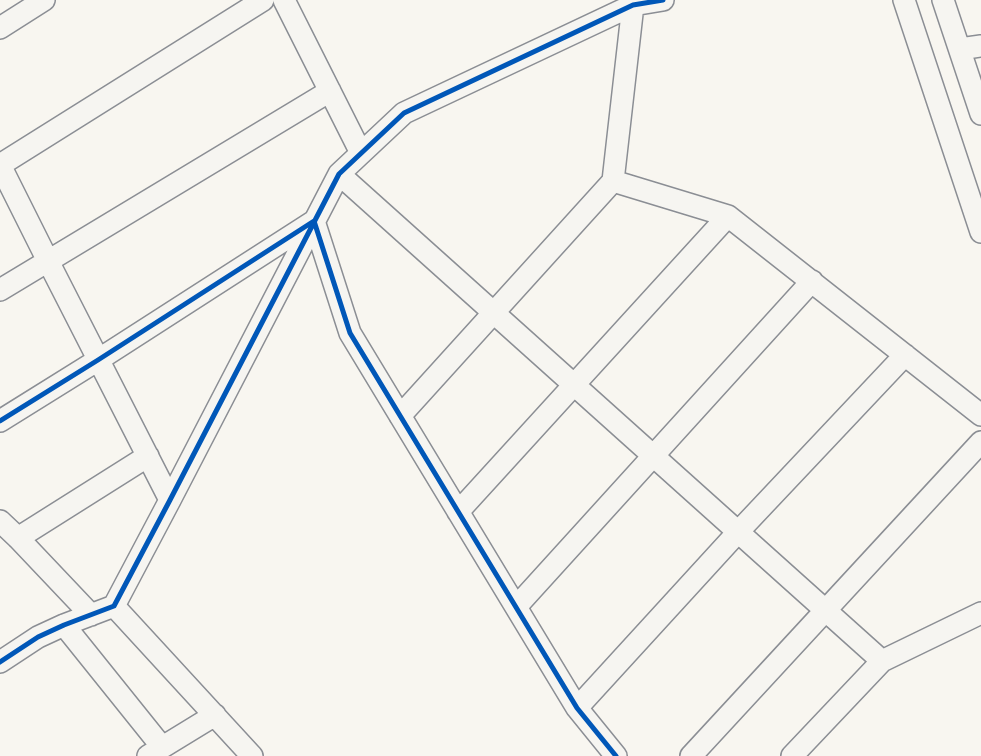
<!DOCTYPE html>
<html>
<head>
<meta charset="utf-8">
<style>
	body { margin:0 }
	canvas { display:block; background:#f8f6f0 }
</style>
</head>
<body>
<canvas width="981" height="756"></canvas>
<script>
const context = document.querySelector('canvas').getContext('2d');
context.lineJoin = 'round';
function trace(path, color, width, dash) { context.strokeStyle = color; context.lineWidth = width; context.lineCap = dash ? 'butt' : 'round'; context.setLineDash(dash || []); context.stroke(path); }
const minor = new Path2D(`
	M284 0 361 153
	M904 0 981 232
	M943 0 981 114
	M0 28 44 0
	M960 49 981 46
	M0 165 48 261 170 500
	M0 165 263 0
	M339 174 882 661
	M613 181 728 216 981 415
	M0 290 330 91
	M400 416 613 181 633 5 631 0
	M0 421 98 360 314 221 350 333 577 708 616 756
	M458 512 728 216
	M0 521 18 538 91 615
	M18 538 148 456
	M114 606 252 756
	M516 607 812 281
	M64 625 162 747
	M0 662 38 637 64 625 114 606 170 500 339 174 404 113 633 5 663 0
	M577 708 738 532 905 355
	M148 756 215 715
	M691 756 981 442
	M792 756 882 661 981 613`);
const cycleway = new Path2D(`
	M0 421 98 360 314 221 350 333 577 708 616 756
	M0 662 38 637 64 625 114 606 170 500 339 174 404 113 633 5 663 0`);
trace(minor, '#8b8e94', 24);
trace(minor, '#f6f5f1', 21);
trace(cycleway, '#0057b8', 5);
</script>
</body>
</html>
